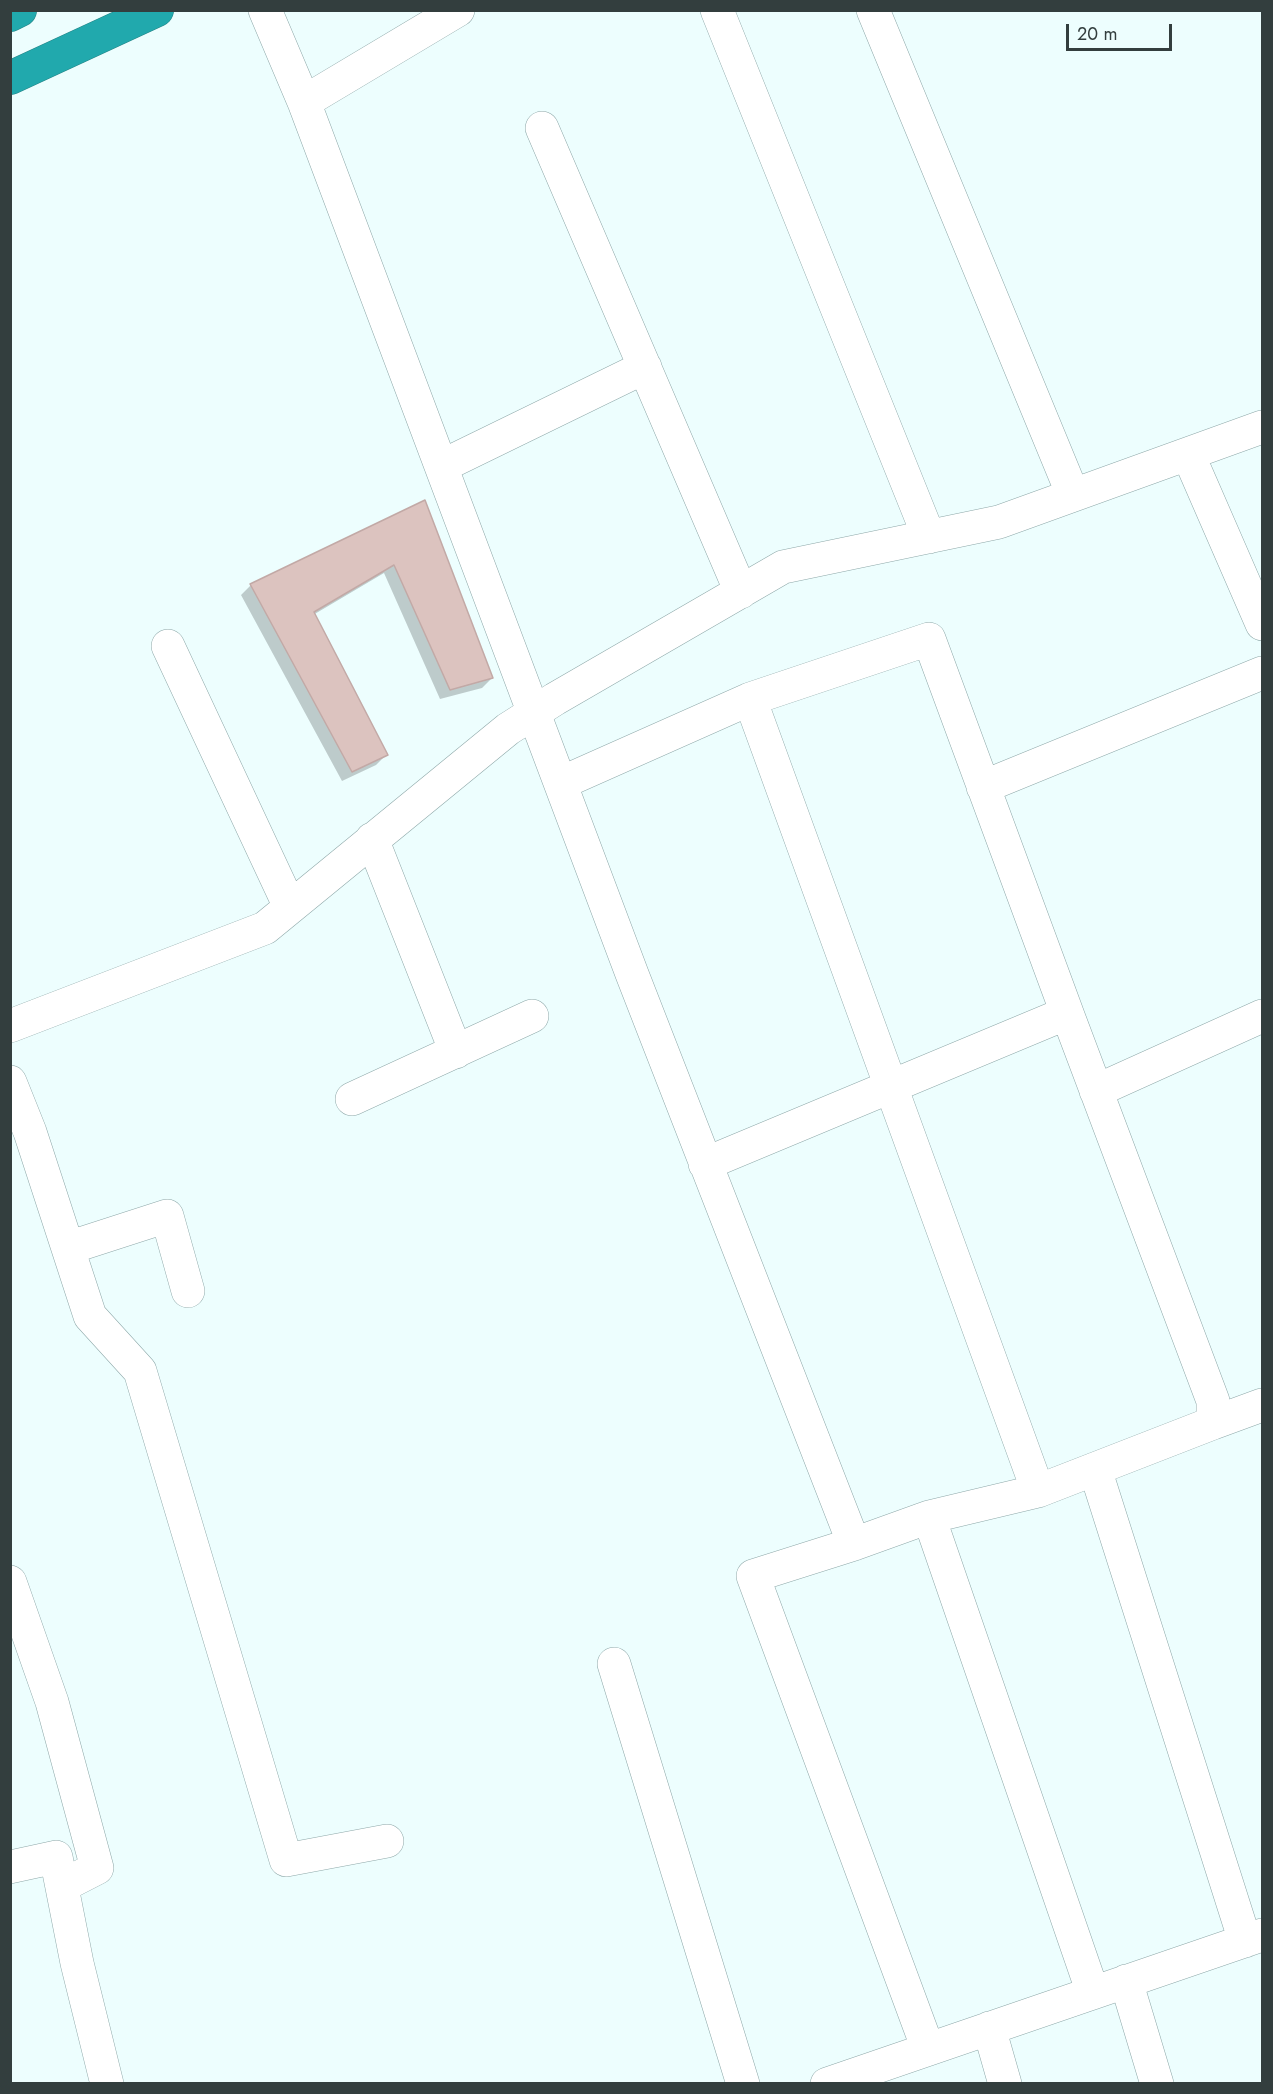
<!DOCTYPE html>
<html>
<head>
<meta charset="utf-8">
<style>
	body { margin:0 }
	#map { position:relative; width:1273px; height:2094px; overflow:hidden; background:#edfefe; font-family:Jost,sans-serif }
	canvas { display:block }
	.frame { position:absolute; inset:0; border:12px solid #333e3e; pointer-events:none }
	.scale { position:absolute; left:1066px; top:24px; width:106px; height:27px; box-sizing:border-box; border:3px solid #333e3e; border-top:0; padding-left:8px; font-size:18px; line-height:21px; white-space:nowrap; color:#333e3e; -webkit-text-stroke:4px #edfefe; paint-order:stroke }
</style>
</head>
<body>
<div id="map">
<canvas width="1273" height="2094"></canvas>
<div class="frame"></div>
<div class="scale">20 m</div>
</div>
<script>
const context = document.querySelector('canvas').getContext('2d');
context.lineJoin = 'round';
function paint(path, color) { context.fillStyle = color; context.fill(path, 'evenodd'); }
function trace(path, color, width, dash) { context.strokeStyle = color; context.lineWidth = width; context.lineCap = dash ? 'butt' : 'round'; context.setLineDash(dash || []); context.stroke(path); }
const shadow = new Path2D(`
	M424 502 492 678 482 688 440 699 384 573 313 615 386 755 376 765 342 781 241 595 251 585Z`);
const building = new Path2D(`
	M425 500 493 678 450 690 394 565 314 612 388 755 352 772 250 584Z`);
const minor = new Path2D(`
	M265 10 304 102 632 974 854 1544
	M717 10 929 537
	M873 10 1073 495
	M304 102 458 10
	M542 128 741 592
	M1188 454 1262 624
	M442 466 645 367
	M168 646 290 907
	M750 699 929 639 1067 1013
	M561 783 750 699 1038 1491
	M983 787 1262 673
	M372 839 456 1052
	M10 1026 265 928 508 729 555 699 783 567 999 522 1262 427
	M10 1082 30 1132 90 1316 140 1371 286 1860 387 1841
	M1096 1091 1262 1016
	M352 1099 532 1016
	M705 1164 1067 1013 1213 1401V1423L1262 1405
	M68 1248 167 1216 188 1291
	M1095 1469 1245 1941
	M929 1517 1093 1993
	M10 1582 52 1702 97 1868 62 1886
	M614 1664 743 2084
	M10 1867 56 1857 77 1963 107 2084
	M1126 1981 1157 2084
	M989 2028 1005 2084
	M928 2049 753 1576 854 1544 929 1517 1038 1491 1213 1423
	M827 2084 1262 1935`);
const highway = new Path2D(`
	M10 15 20 10
	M10 78 157 10`);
paint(shadow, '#0003');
paint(building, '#dcc3bf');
trace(building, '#c2a9a6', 1.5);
trace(minor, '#8ea8a9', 34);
trace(highway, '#278486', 34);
trace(minor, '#fff', 33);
trace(highway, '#21a9ad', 33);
</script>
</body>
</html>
